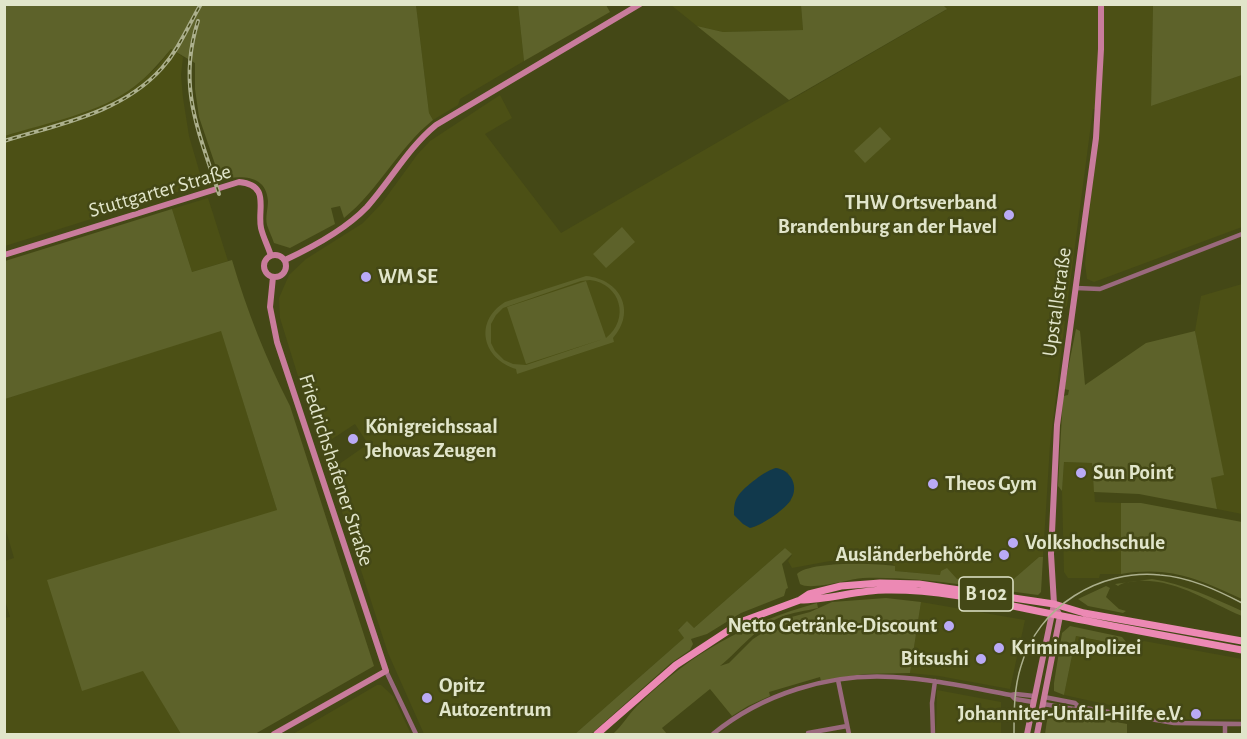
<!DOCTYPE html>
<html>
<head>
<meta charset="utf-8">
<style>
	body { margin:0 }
	#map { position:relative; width:1247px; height:739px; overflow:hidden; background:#444816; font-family:"Alegreya Sans",sans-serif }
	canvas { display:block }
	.frame { position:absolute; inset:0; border:6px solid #e1e5ca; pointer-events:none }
</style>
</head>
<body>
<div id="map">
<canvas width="1247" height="739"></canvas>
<div class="frame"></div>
</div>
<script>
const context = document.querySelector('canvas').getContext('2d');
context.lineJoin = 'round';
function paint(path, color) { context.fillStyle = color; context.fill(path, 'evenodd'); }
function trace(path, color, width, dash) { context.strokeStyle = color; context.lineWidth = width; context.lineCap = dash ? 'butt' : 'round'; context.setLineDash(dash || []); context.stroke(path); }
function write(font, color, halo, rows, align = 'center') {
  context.font = font + ' "Alegreya Sans",sans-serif'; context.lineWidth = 5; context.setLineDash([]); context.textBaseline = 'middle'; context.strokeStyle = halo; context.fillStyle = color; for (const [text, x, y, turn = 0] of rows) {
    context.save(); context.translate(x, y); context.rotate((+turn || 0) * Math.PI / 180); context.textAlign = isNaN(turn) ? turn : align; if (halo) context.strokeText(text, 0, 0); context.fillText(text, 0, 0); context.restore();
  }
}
const built = new Path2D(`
	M416 5H518L524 61 460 99 458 105 433 120 429 113Z
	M671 5H801L803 30 723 32 697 26Z
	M943 5H1153L1151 106 1242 75V227L1094 282 1087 279 1085 264 1096 138 1098 109H1093L1067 306 1054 322 1065 321 1050 445 1043 557H1039L1009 583 957 579 940 575 895 571V566L886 559 830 561 792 568 788 561 792 555 785 548 694 628 687 622 678 629 684 638 575 734H424L388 653 328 469H332L368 444 355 424 320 447 280 318 279 298 289 275 306 259 363 223 382 203 417 155 430 141 500 95 512 118 485 134 561 233 946 10ZM776 468 788 472 791 501 759 525 751 528Z
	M171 49 183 57 181 75 183 98 189 136 203 184 5 246V136L97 107 134 87 157 67Z
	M208 198 228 261 192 272 172 209Z
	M1242 284V514L1217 509 1210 478 1223 475 1195 331 1201 296Z
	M221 330 277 510 144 671 181 734H5L4 618 10 617 5 600V561L14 558 5 527V399Z
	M1064 462 1092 463 1095 502 1121 503V574H1100L1099 578H1068L1064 572 1062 491Z
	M921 602 1025 620 1010 689 939 676 910 673Z
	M1076 636 1122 645 1137 646 1144 641 1242 659V719H1173L1064 695Z
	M377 685H381L393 696 411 734H293Z
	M937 690 1001 702V734H936Z`);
const green = new Path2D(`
	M5 4 416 5 429 113 433 120C398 148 379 190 344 218L340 206 331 208 335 224 290 248 274 243C272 237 269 231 267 225 265 217 268 209 268 201 266 173 240 176 220 179L199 117 195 89V63L171 49C160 62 149 75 135 86 101 113 46 123 5 136Z
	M518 5H606L610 12 524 61Z
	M943 5 947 9 789 100 697 26 723 32 803 30 801 5Z
	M1153 5H1242V75L1151 106Z
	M880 127 891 139 865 163 854 151Z
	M172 209 192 272 232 260C247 311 266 359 290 406L374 666 255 734H181L143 671 82 691 47 580 277 510 221 331 5 399V261Z
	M622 227 635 242 606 268 593 254Z
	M586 276C620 279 637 311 613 338L614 342 517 374 516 369C483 359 473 322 505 302ZM590 280C621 284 630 319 606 338L586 281 507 307 526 364 603 339 526 365 513 364 504 360 495 351 491 343V324L496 315 503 308 581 281Z
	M1076 329 1080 331 1085 385 1146 343 1195 331 1224 475 1211 478 1217 509 1139 494 1094 492 1092 463 1064 462 1062 491 1058 486 1063 396 1068 395 1069 390 1064 389Z
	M1121 503H1141L1242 522V599C1198 579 1171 566 1121 574Z
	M785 548 792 554 782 564 788 588 786 589 784 596 741 613 707 634 691 639 693 644 690 650 671 663 591 734H575L684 638 678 630 687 621 694 628Z
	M1039 557H1043L1041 592 1038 595C979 588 922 576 863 578 849 579 811 591 800 584L797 574C810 561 876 563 895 566V571L940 575 941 571 947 568 957 579 1009 583Z
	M1152 579C1184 584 1213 598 1242 611V616C1208 602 1176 578 1136 581 1129 582 1123 582 1118 586L1115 584Z
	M1106 586 1110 588 1106 597 1119 609 1126 611 1123 613 1088 606 1078 599Z
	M886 598 921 602 910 673 864 674 821 681 820 677 769 692 770 696 748 706 732 716 710 689 662 728 667 734H613C622 726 628 715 637 706 690 654 745 623 817 603L818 608C806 611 793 612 781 617 756 627 740 650 720 666L729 663 753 639 784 619 810 612 832 602Z
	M1070 626 1122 637 1127 643 1122 645 1076 636 1064 695 1054 691V683L1062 633Z
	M1058 711 1127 724V734H1045L1047 720 1051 713Z`);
const water = new Path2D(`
	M776 468C791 470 800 487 790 501 783 511 762 525 750 528L743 524 734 515C734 508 734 502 738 496 744 487 766 470 776 468Z`);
const street = new Path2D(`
	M1076 288 1100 289 1242 234
	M386 671 416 734
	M838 680 849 734
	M1011 695 1016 694 1034 696
	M1044 697 1075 703 1079 707 1174 723 1242 724
	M1043 704 1074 709 1079 707
	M1225 724V734
	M808 733 847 726
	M713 734C762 694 829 673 893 677 933 679 972 688 1011 695L1015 699 1033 702
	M933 734 932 703 935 681`);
const secondary = new Path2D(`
	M264 266a11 11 0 1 1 22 0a11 11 0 1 1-22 0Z
	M4 255 239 182C271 185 257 209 261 228 263 237 268 246 271 256
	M285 260C313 247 345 230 367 207 391 180 408 148 436 125L640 4
	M273 277 270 307 277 342 386 671 274 734
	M1027 734 1054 604 1051 554 1057 425 1096 138 1101 49V4
	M1037 734 1060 616 1058 612`);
const primary = new Path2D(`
	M800 600C829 600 857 590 886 590 945 589 1005 605 1062 616 1122 628 1182 639 1242 650
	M597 734 676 665 743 621 800 600 809 594 841 586 880 583 919 584 1054 604 1084 613 1242 641`);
const tram = new Path2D(`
	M1014 734C1014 711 1014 688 1021 666 1038 606 1100 569 1160 575 1189 577 1217 590 1242 603`);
const rail = new Path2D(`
	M198 21C177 87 199 132 219 194
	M4 141C59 124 122 113 162 68 179 49 188 26 201 4`);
const markers = [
	[1009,215,6,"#baaaf6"],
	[366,277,6,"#baaaf6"],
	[353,439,6,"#baaaf6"],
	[1081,473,6,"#baaaf6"],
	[933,484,6,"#baaaf6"],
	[1013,543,6,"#baaaf6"],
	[1004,555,6,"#baaaf6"],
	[949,626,6,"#baaaf6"],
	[999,648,6,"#baaaf6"],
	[981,659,6,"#baaaf6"],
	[427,698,6,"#baaaf6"],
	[1196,714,6,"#baaaf6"]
];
const shields = [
	[986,594,54]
];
const shieldNames = [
	["B 102",986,594]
];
const streetNames = [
	["Stuttgarter Straße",160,191,-16],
	["Upstallstraße",1057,302,-82],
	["Friedrichshafener Straße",336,470,72]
];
const poiNames = [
	["THW Ortsverband",997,203,"right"],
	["Brandenburg an der Havel",997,227,"right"],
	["WM SE",378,277],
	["Königreichssaal",365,427],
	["Jehovas Zeugen",365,451],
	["Sun Point",1093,473],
	["Theos Gym",945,484],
	["Volkshochschule",1025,543],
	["Ausländerbehörde",992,555,"right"],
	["Netto Getränke-Discount",937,626,"right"],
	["Kriminalpolizei",1011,648],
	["Bitsushi",969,659,"right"],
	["Opitz",439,686],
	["Autozentrum",439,710],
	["Johanniter-Unfall-Hilfe e.V.",1184,714,"right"]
];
paint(built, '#4c5015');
paint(green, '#5d622a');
paint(water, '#11394c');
trace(street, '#9a697d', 4.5);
trace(secondary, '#c97c9c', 6);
trace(primary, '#ec89b4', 7);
trace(tram, '#acb08d', 1.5);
trace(rail, '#acb08d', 4);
trace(rail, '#444816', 1.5, [4.5]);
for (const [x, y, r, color] of markers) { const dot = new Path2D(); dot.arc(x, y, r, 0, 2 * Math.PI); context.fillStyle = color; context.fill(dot); trace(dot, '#444816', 2); }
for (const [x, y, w] of shields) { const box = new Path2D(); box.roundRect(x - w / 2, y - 17, w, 34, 4.5); context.fillStyle = '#444816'; context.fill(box); trace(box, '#e1e5ca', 1.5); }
write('bold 20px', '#e1e5ca', null, shieldNames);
write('21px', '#e1e5ca', '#444816', streetNames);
write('bold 21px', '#e1e5ca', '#444816', poiNames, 'left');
</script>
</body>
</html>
